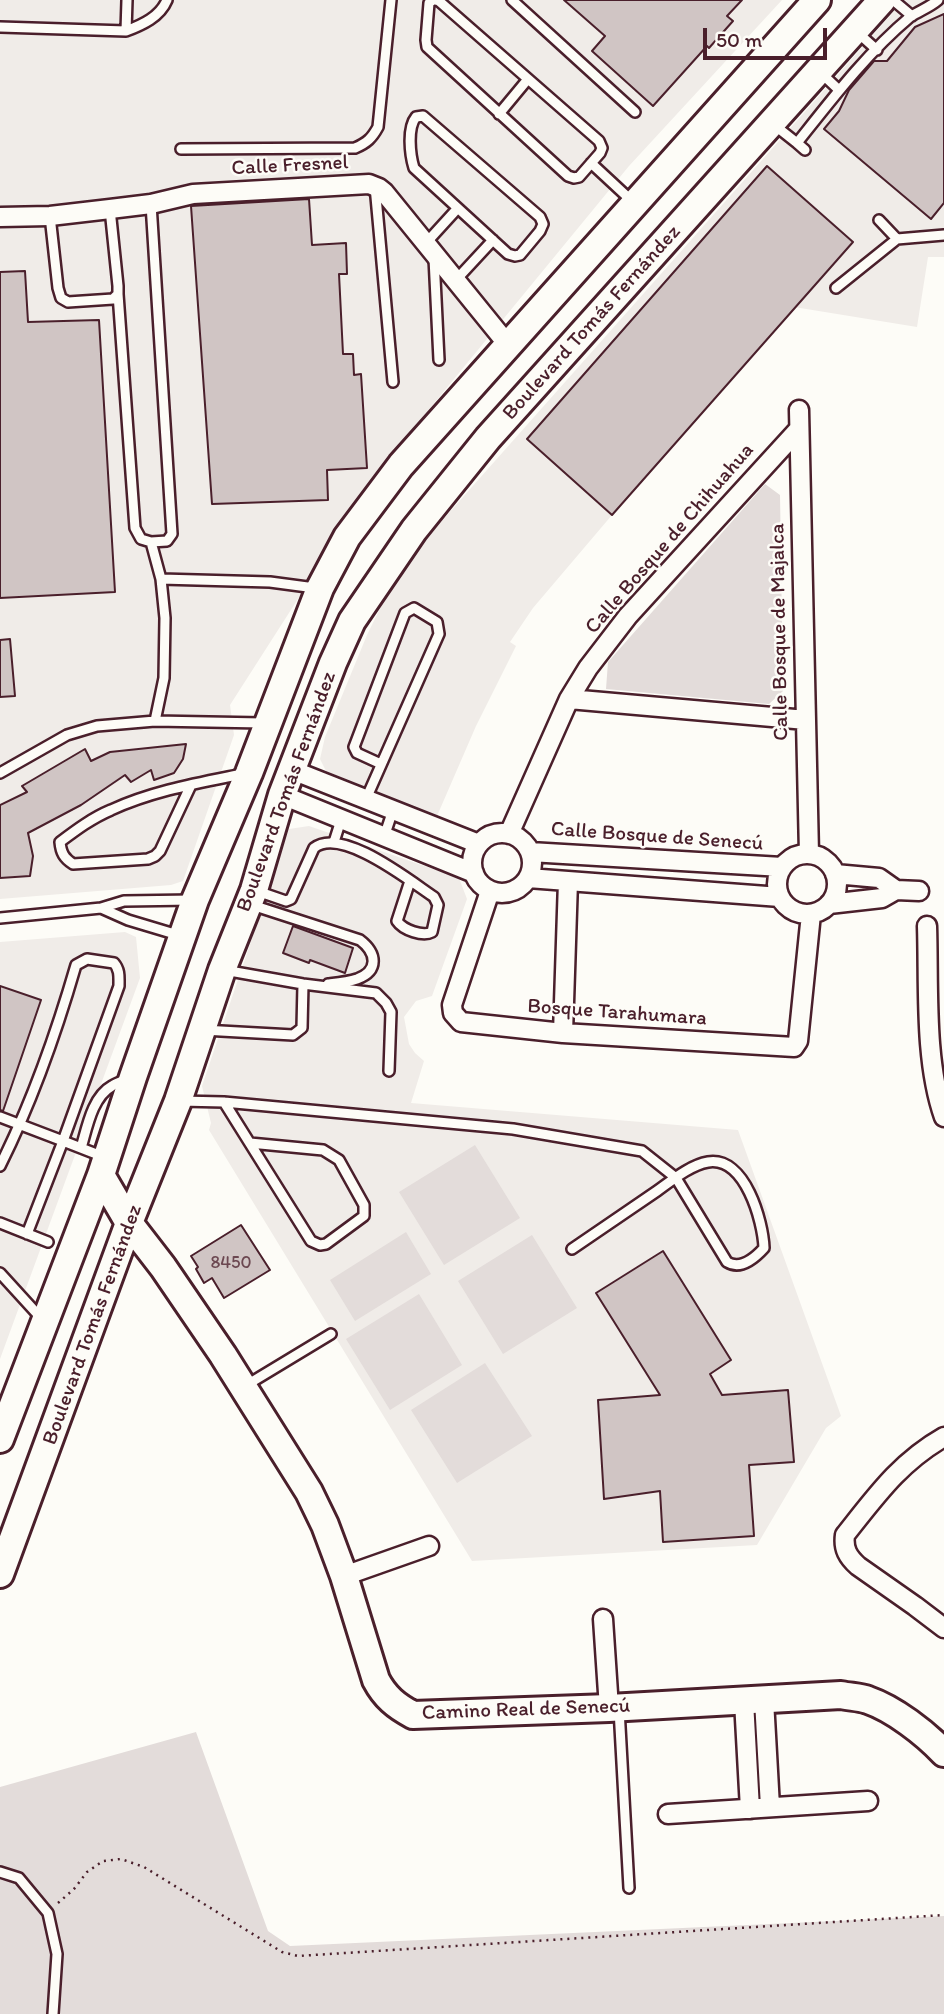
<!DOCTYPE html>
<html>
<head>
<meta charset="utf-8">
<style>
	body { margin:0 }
	#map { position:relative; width:944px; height:2014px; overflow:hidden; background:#fdfcf7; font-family:Itim,sans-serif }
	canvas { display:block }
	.scale { position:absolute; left:703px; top:28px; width:124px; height:32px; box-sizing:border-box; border:4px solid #4a1f2b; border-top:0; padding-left:9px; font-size:21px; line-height:24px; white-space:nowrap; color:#4a1f2b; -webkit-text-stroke:5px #fdfcf7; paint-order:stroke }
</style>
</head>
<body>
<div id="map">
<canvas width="944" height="2014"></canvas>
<div class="scale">50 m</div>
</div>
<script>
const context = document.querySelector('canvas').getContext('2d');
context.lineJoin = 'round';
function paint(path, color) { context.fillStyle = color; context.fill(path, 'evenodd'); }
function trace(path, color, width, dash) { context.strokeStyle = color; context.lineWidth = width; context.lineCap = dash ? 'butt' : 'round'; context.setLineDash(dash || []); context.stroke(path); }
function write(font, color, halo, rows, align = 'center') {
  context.font = font + ' Itim,sans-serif'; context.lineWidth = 5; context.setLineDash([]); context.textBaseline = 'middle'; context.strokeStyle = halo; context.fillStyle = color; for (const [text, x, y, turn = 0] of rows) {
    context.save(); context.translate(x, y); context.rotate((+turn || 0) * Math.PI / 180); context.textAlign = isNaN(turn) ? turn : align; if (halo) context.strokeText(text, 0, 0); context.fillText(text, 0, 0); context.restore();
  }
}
const built = new Path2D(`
	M0 0H782L629 166 385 463 230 705 234 735 183 881 171 885 0 899Z
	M904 0H944V257H928L917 327 794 307 612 515 533 608 510 642 516 646 476 726 437 816 326 771 320 759 325 737 367 635 400 568Z
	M309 826 459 878 467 899 432 996 416 1001 404 1017 409 1044 415 1053 424 1061 411 1103 738 1130 841 1416 826 1428 757 1545 472 1561 209 1130 211 1123 202 1086 289 829Z
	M125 932 136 937 140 978 0 1359V942Z`);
const green = new Path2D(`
	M765 484 780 495 783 691 769 704 606 689 608 662Z
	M475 1145 520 1218 444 1265 399 1192Z
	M406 1232 431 1274 355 1321 330 1280Z
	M532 1235 577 1308 503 1354 458 1281Z
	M419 1294 462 1365 390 1410 346 1339Z
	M485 1363 532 1436 457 1483 411 1410Z
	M196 1732 268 1931 290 1946 944 1916V2014H0V1787Z`);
const building = new Path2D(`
	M564 0H742L727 16 733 21 709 48 707 46 653 106 592 51 605 36Z
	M944 14V203L931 219 824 129 839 111 849 90 874 61H887L915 27Z
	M767 166 853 242 612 515 527 439Z
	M309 199 312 245 346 243 347 274H339L343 354H353L354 375 361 374 367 468 327 470 328 500 212 504 191 206Z
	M25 271 28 322 99 320 115 592 0 598V272Z
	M10 639 15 696 0 697V640Z
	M186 744 183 759 174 773 154 780 151 770 131 782 125 775 81 805 28 833 33 856 30 876 0 878V805L27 792 22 786 85 749 91 761 110 752Z
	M293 926 353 948 345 973 310 960 309 963 283 953Z
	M0 986 41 1000 3 1111 0 1110Z
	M241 1225 270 1270 224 1298 212 1278 204 1283 196 1269 198 1267 191 1256Z
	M663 1251 731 1360 710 1374 722 1395 788 1390 794 1462 749 1465 754 1536 663 1542 660 1491 604 1499 598 1400 660 1395 596 1293Z`);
const path = new Path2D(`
	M58 1903 74 1889 87 1872 103 1861 121 1859 144 1867 282 1952 298 1956 944 1915`);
const lane = new Path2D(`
	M433 0 429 3 426 40 427 47 568 176 574 178 579 177 600 153 602 148 599 141 439 1 435 0
	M512 0 635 112
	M893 0 912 16
	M0 27 126 31C142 25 160 17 167 0
	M126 31 127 0
	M857 32 877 50
	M820 72 839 90
	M499 114 528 79
	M423 116 540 217 543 224 540 231 520 255 515 256 508 254 414 168C410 155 407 128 416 117Z
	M773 124 797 143C832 99 867 53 910 17 919 11 930 7 938 0
	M797 143 805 150
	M181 149 355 148C367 143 372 138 378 127L391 0
	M591 163 633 202
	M375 186 393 382
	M50 216 58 288 61 298 68 302 113 299 118 294V286L110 209
	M879 220 897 239
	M426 243 457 209
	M434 258 439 360
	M455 281 493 240
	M836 288 897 239 944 235
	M118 294 135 528 141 539 151 542 167 541 172 534 151 204
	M151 542 161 579
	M155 721 164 678 165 618 161 579 270 582 315 588
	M0 773 67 735 97 726 155 721 263 723
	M191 785 160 851 155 856 148 859 73 864C64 858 61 853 60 842 76 830 92 818 111 810 152 791 198 783 242 774
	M366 799 439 634 437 622 414 608 405 613 354 747 357 753 381 764
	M384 837 393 810
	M334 842 341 820
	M257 891 286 901 291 899 314 848C341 826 410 881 434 897L438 905 432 932C423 937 403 930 397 921L410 881
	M252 905 360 940C377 953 379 971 357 979 348 982 337 983 328 984
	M101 908 128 920 178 935
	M0 918 101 908 124 901 193 900
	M224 970 303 984 376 993 386 1003 391 1012 389 1071
	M203 1030 293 1035 302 1028 303 984
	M180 1101 224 1102 513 1129 642 1151 676 1178 727 1262C740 1270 754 1259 764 1248 763 1221 745 1156 708 1162 690 1165 671 1181 657 1191 629 1210 600 1230 572 1249
	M224 1102 311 1241 320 1245 326 1244 364 1216V1205L339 1160 323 1150 250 1143
	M0 1117 63 1141 27 1234
	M81 1148C87 1128 92 1097 112 1086 116 1083 123 1081 128 1079
	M0 1166C32 1102 56 1034 76 965L87 959 114 963C120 970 119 977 119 986L63 1141 104 1157
	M0 1223 48 1242
	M0 1273 41 1318
	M245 1386 331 1334
	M619 1709 629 1888
	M0 1872 19 1878 48 1913 57 1954 53 2014`);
const street = new Path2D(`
	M0 217 50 216 110 209 151 204 193 194 369 184 379 188 384 192 509 346
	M799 410 809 854
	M569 699 806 720
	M292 770 479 844
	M282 795 474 873
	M472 863a30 30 0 1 1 60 0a30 30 0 1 1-60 0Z
	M509 834 569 699 588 668 628 616 798 430
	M530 852 782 867
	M777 884a30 30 0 1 1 60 0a30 30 0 1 1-60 0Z
	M835 874 879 878 896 890 919 891
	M528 878 780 897
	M490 891 452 1005 453 1013 461 1022 563 1033 794 1047 798 1041 811 914
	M829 904 882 898 896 890
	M927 926C929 986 924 1060 944 1117
	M563 1033 568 881
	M944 1437C900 1462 876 1496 845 1535 843 1549 848 1557 858 1566L915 1606 944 1628
	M344 1576 429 1546
	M603 1619 609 1708
	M764 1700 770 1807
	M744 1701 750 1809
	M668 1814 868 1801`);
const secondary = new Path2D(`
	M101 1175 129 1223 163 1267 223 1355 309 1492 325 1525 344 1576 376 1680C385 1697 396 1706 413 1715L609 1708 841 1695C850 1697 860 1697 868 1700 894 1709 925 1733 944 1753
	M0 1439 101 1175 133 1077 195 900 249 773 320 588 347 537 401 465 817 0
	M0 1574 129 1223 178 1101 222 970 254 890 282 795 333 663 352 621 414 530 488 438 882 0`);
const numberNames = [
	["8450",231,1263]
];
const streetNames = [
	["Calle Fresnel",290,166,-3],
	["Boulevard Tomás Fernández",592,323,-48],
	["Calle Bosque de Chihuahua",670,539,-49],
	["Calle Bosque de Majalca",780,632,-91],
	["Boulevard Tomás Fernández",287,792,-70],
	["Calle Bosque de Senecú",657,837,4],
	["Bosque Tarahumara",617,1013,4],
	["Boulevard Tomás Fernández",93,1325,-70],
	["Camino Real de Senecú",526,1710,-2]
];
paint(built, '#f0ece8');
paint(green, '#e3dcda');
paint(building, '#d0c5c4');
trace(building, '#4a1f2b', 2);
trace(lane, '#4a1f2b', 14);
trace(street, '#4a1f2b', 23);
trace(secondary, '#4a1f2b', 32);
trace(path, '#4a1f2b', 2.5, [2, 5]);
trace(lane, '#fdfcf7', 9);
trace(street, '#fdfcf7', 18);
trace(secondary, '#fdfcf7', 26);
write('18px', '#6c4851', null, numberNames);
write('21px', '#4a1f2b', '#fdfcf7', streetNames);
</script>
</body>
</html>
